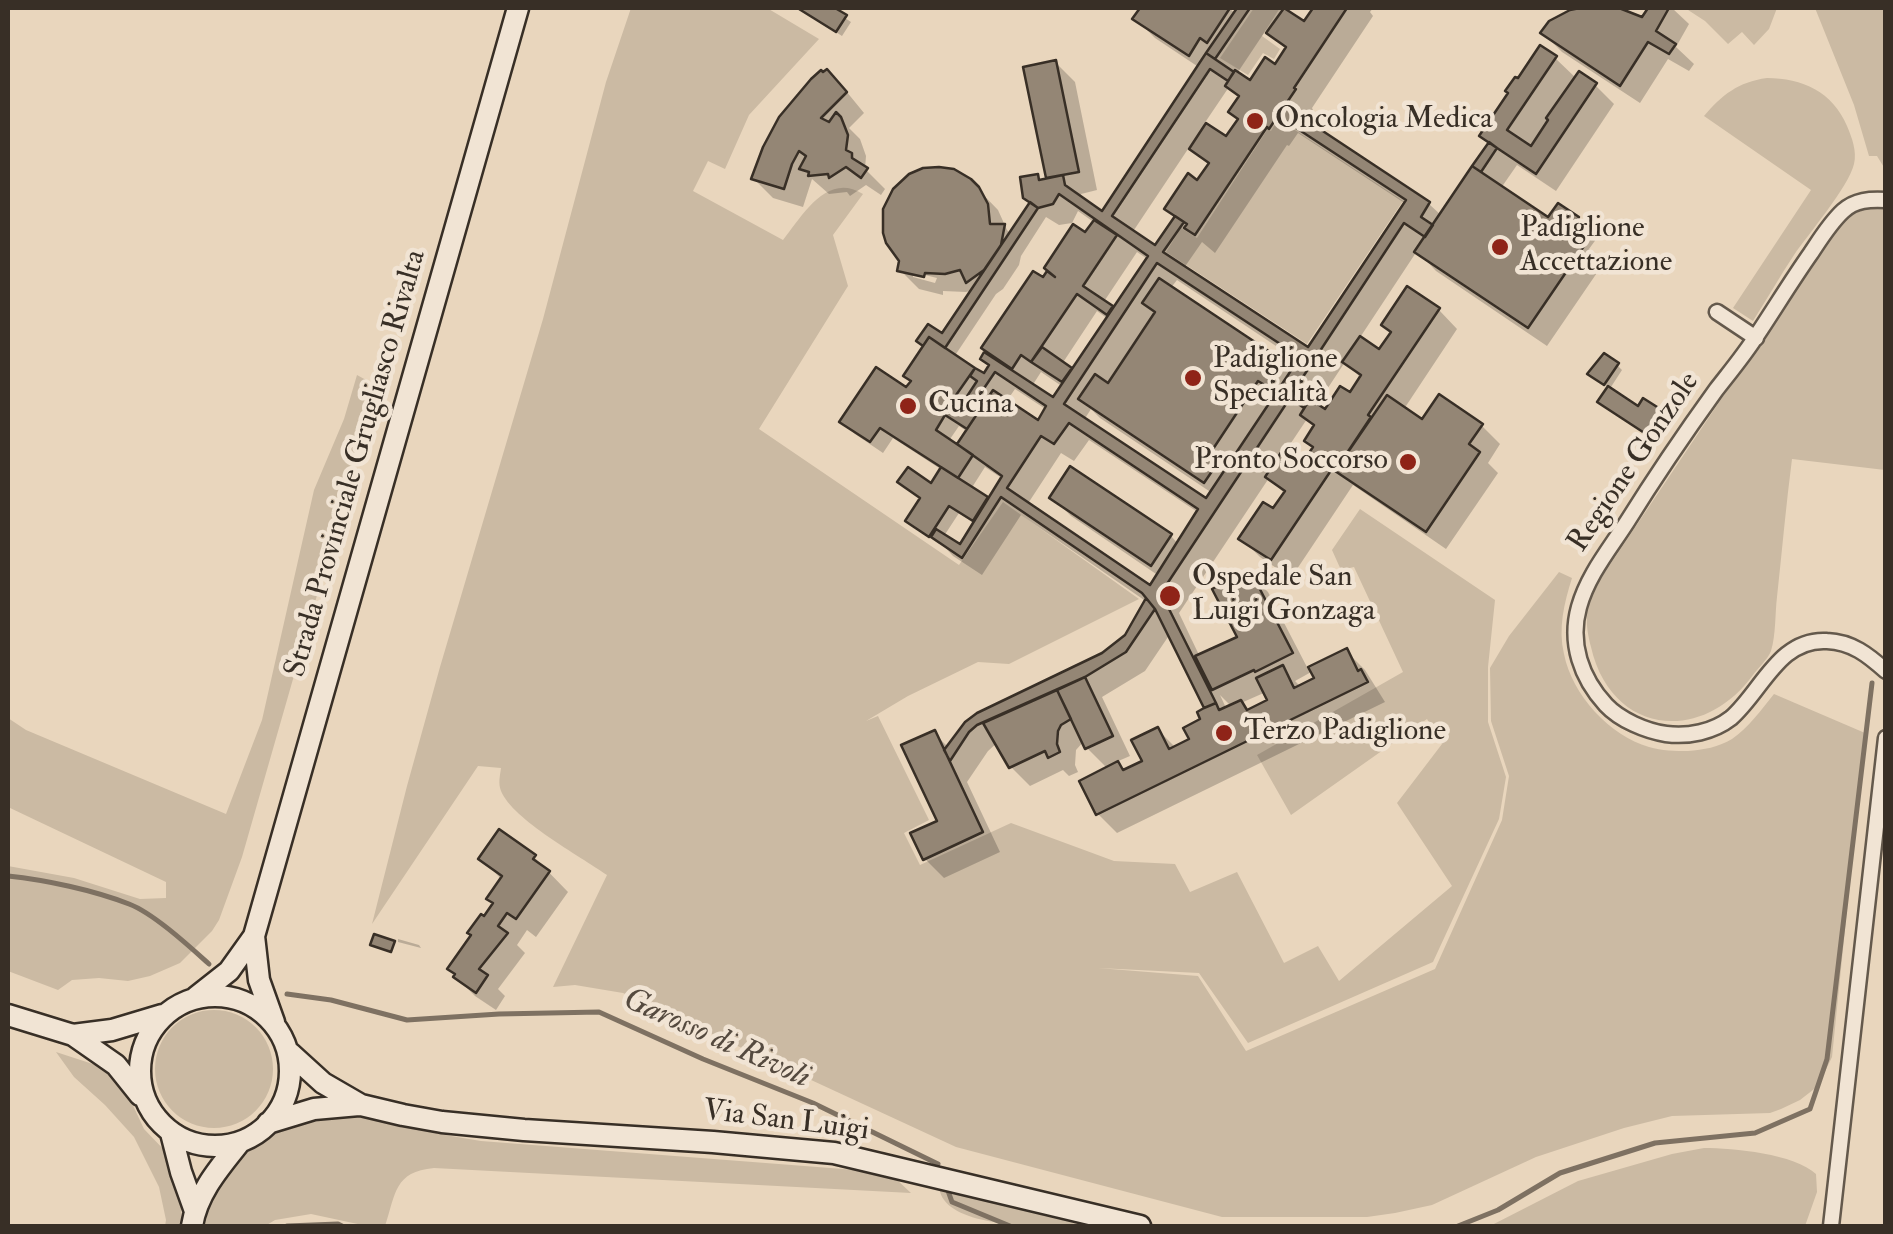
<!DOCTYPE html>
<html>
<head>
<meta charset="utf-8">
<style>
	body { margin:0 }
	#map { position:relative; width:1893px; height:1234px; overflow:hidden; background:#e9d6bd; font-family:"IM FELL Double Pica",serif }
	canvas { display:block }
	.frame { position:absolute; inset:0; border:10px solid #382f26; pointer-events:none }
</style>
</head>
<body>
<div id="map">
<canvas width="1893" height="1234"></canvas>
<div class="frame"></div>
</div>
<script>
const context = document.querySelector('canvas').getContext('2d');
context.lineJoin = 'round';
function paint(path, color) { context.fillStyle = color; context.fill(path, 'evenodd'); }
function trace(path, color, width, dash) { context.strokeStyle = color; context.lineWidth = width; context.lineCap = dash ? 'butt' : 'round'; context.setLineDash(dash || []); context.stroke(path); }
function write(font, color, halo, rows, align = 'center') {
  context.font = font + ' "IM FELL Double Pica",serif'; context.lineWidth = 9; context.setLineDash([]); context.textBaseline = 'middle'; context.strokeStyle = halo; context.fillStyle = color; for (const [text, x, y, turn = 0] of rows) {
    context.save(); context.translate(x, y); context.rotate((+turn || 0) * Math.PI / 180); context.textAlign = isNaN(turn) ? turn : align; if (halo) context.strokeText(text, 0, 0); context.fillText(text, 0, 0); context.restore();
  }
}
const green = new Path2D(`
	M631 8H767L819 39 749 115 725 169 708 161 693 191 783 240C802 216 827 171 863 194L833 235 848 286 759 429 959 565 1003 502 1139 599 1009 664 978 662 908 696 866 721 878 716 929 820 904 833 920 865 1011 823 1114 861 1175 864 1190 892 1237 872 1284 963 1318 946 1339 981 1452 886 1397 803 1442 744 1427 719 1291 815 1257 755 1403 672 1354 567 1341 570 1332 550 1360 509 1495 600 1488 667V722L1506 777 1499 819 1433 962 1248 1043 1199 973 1098 968 1198 976 1246 1051 1435 969 1502 820 1509 776 1491 721 1490 668 1509 636 1559 572 1572 578C1564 603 1558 629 1564 654 1572 695 1610 736 1649 747 1662 751 1675 751 1688 751 1703 750 1719 747 1732 739 1748 728 1762 709 1774 694L1865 733 1832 1057 1818 1086 1800 1100 1781 1109 1770 1113 1672 1116 1624 1128 1536 1157 1432 1205 1395 1213 1367 1217H1222L956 1147 623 993 575 985 553 987 607 875C580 856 513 820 501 791 498 783 500 776 501 768L478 766 372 924 407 786 440 667 543 319 606 82Z
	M1254 8H1280L1262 36 1280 49 1274 59 1263 53 1248 75 1220 58Z
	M1685 8H1777L1769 29 1754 45 1742 32 1728 44 1705 21Z
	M1815 8H1885V169L1877 156H1869L1854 105Z
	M1767 78C1802 78 1833 92 1847 126 1852 138 1857 151 1854 164 1848 188 1809 233 1794 255 1780 276 1767 299 1753 321L1733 308 1811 190 1704 116C1722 95 1738 82 1767 78Z
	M1278 119 1403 201 1307 344 1166 252 1181 228 1197 238 1267 130 1271 131Z
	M1869 208H1885V470L1792 459C1786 505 1782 551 1777 597 1775 613 1776 635 1771 651 1768 659 1758 668 1753 675 1702 745 1611 735 1591 647 1585 623 1585 611 1595 587L1836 228 1851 215Z
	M357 375 377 386 242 857 219 920 212 931 180 963 150 976 128 981 99 978 72 980 58 990 8 971V866L74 878 140 899 166 898V882L8 807V718L26 730 226 814 262 720 314 490 344 419Z
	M155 1069a59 59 0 1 1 118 0a59 59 0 1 1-118 0Z
	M56 1052 102 1067 130 1099 144 1129 168 1154 180 1187 182 1226H165L166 1220 159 1187 134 1137 105 1105 74 1077Z
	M353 1114 445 1135 481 1141 869 1171 896 1179 911 1193 434 1168C394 1172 396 1193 385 1226H367L311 1214 275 1220 265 1226H205L212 1187 240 1153 298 1121Z
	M1704 1148C1733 1148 1795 1154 1816 1174L1817 1192 1805 1226H1490L1578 1181 1672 1154Z
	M939 1185 1101 1226C1064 1226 940 1234 939 1185Z`);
const shadow = new Path2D(`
	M803 8H830L851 22 842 36 808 14Z
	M1143 8H1229L1236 14 1240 8H1281L1305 24 1316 8H1373L1370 12 1373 16 1312 108 1313 110 1305 122 1429 204 1442 216 1491 144 1555 58 1577 79 1595 85 1614 104 1556 191 1517 165 1501 188 1549 221 1558 207 1578 219 1597 238 1589 249 1603 264 1547 346 1436 271 1417 251 1359 339 1380 353 1393 333 1408 290 1439 310 1457 329 1404 409 1423 422 1481 425 1500 444 1488 463 1498 473 1446 549 1353 485 1291 578 1260 557 1241 538 1273 512 1285 494 1269 478 1179 613 1200 657 1240 638 1249 573 1268 592 1308 669 1346 651 1365 670 1385 702 1117 833 1098 814 1108 769 1087 748 1084 741 1076 750 1075 765 1078 772 1069 776 1063 770 1030 786 1011 767 998 742 988 751 967 782 1000 852 944 878 925 859 940 822 934 733 949 748 966 724 1103 655 1127 636 1147 602 1021 515 982 575 953 556 940 542 939 544 917 529 908 520 922 500 900 482 932 486 942 470 893 438 883 453 855 434 842 421 907 391 913 382 925 347 919 340 928 327 942 337 974 290 966 292 943 291V295L919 289 900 270 970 181 998 210 1007 230 1011 234 1032 203 1037 176 1042 182 1049 180 1026 69 1056 63 1075 82 1097 190 1081 194 1082 200 1103 214 1200 68 1155 38 1136 19ZM1266 30 1287 50 1276 67 1250 83 1236 75ZM1229 87 1240 98 1231 112 1240 121 1227 139 1204 124ZM1298 133 1406 204 1309 351 1184 268 1202 242 1215 253 1287 145 1289 146ZM1190 146 1210 166 1156 249 1132 233ZM1078 211 1095 223 1086 236 1050 271 988 351 983 359 991 366 985 377 954 357 996 294 1003 289 1019 265 1021 256 1046 217 1059 225 1072 223ZM1137 252 1149 260 1114 310 1103 303ZM913 272 937 278 935 283 913 277ZM1177 280 1300 362 1292 373 1283 364 1170 289ZM1097 311 1108 319 1073 371 1062 364ZM1345 362 1362 379 1351 396 1326 412 1316 406ZM1041 372 1063 387 1054 400 1032 386ZM1015 389 1047 410 1039 423 1006 402ZM1091 409 1100 418 1212 493 1207 501 1084 420ZM1307 419 1316 428 1315 449 1302 468 1283 455ZM959 426 968 432 966 453 948 442ZM1089 440 1199 513 1179 545 1171 536 1070 470 1052 497 1071 516 1159 576 1151 589 1027 505 1061 453 1074 461ZM985 467 1003 479 989 501 971 489ZM959 513 975 524 961 547 944 536ZM1170 634 1207 709 1204 720 1192 740 1176 748 1158 730 1145 762 1125 772 1116 762 1130 756 1102 697 1145 671ZM1313 671 1317 679 1301 687 1295 681ZM1266 692 1270 701 1250 712 1241 703ZM1220 695 1232 707 1227 710Z
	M1592 8 1616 9 1644 20 1650 8H1672L1689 24 1676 47 1694 64 1689 71 1668 59 1640 103 1562 52 1543 33 1571 12Z
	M846 91 864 113 849 128 860 139 866 156 865 169 885 189 881 195 866 185 850 196 847 192 829 194 812 179 803 207 773 198 754 179Z
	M1617 365 1622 370 1609 390 1639 410 1644 402 1665 416 1652 436 1602 403 1609 388 1596 379Z
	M534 857 568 892 536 937 527 930 517 945 525 953 498 989 505 996 496 1010 475 996 456 977 484 919 495 904 502 880 482 859Z
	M398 939 419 945 421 948 398 942Z`);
const stream = new Path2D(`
	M8 876C46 880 93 890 129 904 153 913 189 946 209 964
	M287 994 331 1000 407 1020 499 1014 599 1012 703 1059 813 1103 938 1164
	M947 1188 952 1202 1010 1226
	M287 1226 338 1224 342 1226
	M1458 1226 1498 1210 1560 1173 1655 1143 1755 1133 1810 1109 1827 1059 1872 683`);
const building = new Path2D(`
	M800 8H835L847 15 836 32 799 9Z
	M1140 8H1230L1207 43 1200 38 1189 56 1132 19Z
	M1237 8H1250L1215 59 1206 53Z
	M1284 8 1304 21 1313 8H1347L1294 88 1296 89 1269 129 1267 127 1195 235 1184 228 1187 224 1164 209 1188 173 1197 180 1209 163 1189 149 1206 123 1226 136 1238 119 1228 112 1239 96 1225 86 1235 70 1250 80 1265 57 1275 64 1286 47 1266 33Z
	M1580 8H1619L1642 17 1648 8H1669L1656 31 1676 44 1669 54 1648 42 1620 86 1540 33 1549 21 1570 10Z
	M1540 45 1557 56 1507 130 1531 146 1548 120 1546 118 1579 71 1597 83 1536 174 1479 136 1508 93 1505 91 1515 77 1518 78Z
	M1206 53 1234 72 1228 81 1210 69 1112 216 1155 245 1175 216 1184 222 1163 252 1308 347 1406 200 1278 116 1285 106 1430 202 1421 217 1433 225 1425 237 1404 223 1295 389 1310 399 1304 408 1290 398 1161 593 1216 703 1204 708 1155 609 1142 593 1001 497 962 558 931 537 936 529 960 544 1002 476 957 444 993 390 1038 420 1046 406 995 372 970 409 962 404 977 381 970 376 975 368 984 373 989 365 980 359 984 352 1053 397 1148 256 1059 194 1053 204 1038 208 1023 198 1020 177 1038 174 1039 180 1063 175 1065 185 1102 211ZM1157 263 1300 357 1206 498 1064 404ZM1069 423 1198 509 1150 585 1007 488 1041 436 1054 444Z
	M1056 60 1079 172 1046 178 1023 67Z
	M827 69 847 92 821 118 829 122 836 112 841 117 848 135 846 150 852 153V158L868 168 861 178 846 167 829 178 828 174 808 176 809 172 799 169 806 156 799 151 792 164 784 189 751 179 763 147 779 117 811 79 821 70 823 72Z
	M1489 142 1497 148 1481 172 1472 166Z
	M1472 166 1548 217 1558 203 1579 217 1569 231 1586 243 1528 328 1414 252Z
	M939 167 954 169 971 179 979 187 988 204 990 224H1005L1001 245 984 270 966 283 960 270 945 274 925 273 924 277 897 271 899 261 886 243 883 233V209L893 189 909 174 923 168Z
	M1030 202 1038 208 945 348 929 337 923 346 916 341 928 324 942 333Z
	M1094 220 1117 235 1083 286 1113 306 1107 315 1077 294 1031 362 1021 355 1012 369 981 348 1033 271 1043 277 1047 271 1055 277 1044 268 1073 224 1085 232Z
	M1159 278 1285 362 1268 387 1258 381 1211 452 1221 458 1204 483 1078 399 1095 374 1108 383 1155 312 1142 303Z
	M1407 286 1440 308 1368 415 1371 417 1345 456 1342 454 1271 560 1238 539 1263 502 1273 508 1285 491 1265 477 1282 451 1301 465 1313 447 1304 441 1314 425 1300 415 1310 399 1325 409 1340 386 1350 392 1361 375 1342 362 1360 336 1379 349 1391 332 1381 325Z
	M929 337 975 368 954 398 977 414 967 429 945 415 936 430 973 455 958 478 880 428 870 442 839 422 876 367 906 387 911 381 903 376Z
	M1042 347 1072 368 1062 382 1031 362Z
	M1604 353 1619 363 1604 385 1587 374Z
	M1608 386 1638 406 1643 398 1665 412 1649 436 1597 402Z
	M1439 394 1483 424 1469 444 1480 452 1426 532 1335 471 1387 395 1422 419Z
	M1070 466 1172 534 1151 566 1049 498Z
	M908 467 931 483 941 467 988 497 973 521 949 506 929 537 905 521 920 498 897 482Z
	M1250 570 1293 653 1255 672 1254 670 1212 690 1195 656 1237 637 1212 589Z
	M1146 598 1155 609 1126 652 1085 677 977 725 969 732 950 761 944 750 965 722 977 713 1102 653 1125 635Z
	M1347 648 1358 671 1361 669 1368 682 1096 815 1079 781 1118 761 1123 770 1142 761 1131 740 1158 727 1169 749 1189 739 1183 728 1200 719 1197 712 1204 708 1216 703 1219 710 1241 700 1247 710 1267 700 1256 678 1283 665 1294 688 1314 678 1308 667Z
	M1085 677 1113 736 1085 749 1057 690Z
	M1057 690 1071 719 1061 725 1058 731 1057 744 1060 752 1048 758 1045 751 1009 768 983 723Z
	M935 730 983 832 923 860 910 833 937 821 901 745Z
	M499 829 536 855 533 859 550 871 516 919 507 913 498 926 508 933 479 969 488 975 476 993 453 977 455 974 447 969 471 935 467 933 481 914 484 916 493 903 486 899 502 876 478 859Z
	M374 934 395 941 391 952 370 945Z`);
const street = new Path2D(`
	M1886 200C1870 199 1855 200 1843 211 1830 223 1821 238 1811 253 1792 280 1775 308 1757 335 1745 354 1730 372 1716 390 1685 433 1655 477 1627 522 1609 550 1588 575 1579 607 1569 643 1581 678 1606 705 1620 720 1646 731 1666 734 1688 737 1713 732 1731 718 1762 691 1779 638 1827 641 1852 642 1868 655 1886 671
	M1717 312 1756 338
	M1831 1226 1886 738`);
const secondary = new Path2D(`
	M254 936 259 980 274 1022
	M140 1071a75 75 0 1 1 150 0a75 75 0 1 1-150 0Z
	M196 997 229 971 254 936 518 8
	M8 1015 73 1035 116 1065 140 1095
	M73 1035 112 1030 162 1015
	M290 1053 323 1083 361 1105 403 1115 442 1122 524 1130 713 1142 834 1153 1140 1226
	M268 1123 314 1109 359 1105
	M171 1133 181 1172 195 1211
	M192 1226C197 1193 220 1167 240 1142`);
const markers = [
	[1255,121,10,"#8f2418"],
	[1500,247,10,"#8f2418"],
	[1193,378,10,"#8f2418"],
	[908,406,10,"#8f2418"],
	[1408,462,10,"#8f2418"],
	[1170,596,12,"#8f2418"],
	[1224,733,10,"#8f2418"]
];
const poiNames = [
	["Oncologia Medica",1275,121],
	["Padiglione",1520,230],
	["Accettazione",1520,264],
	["Padiglione",1213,361],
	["Specialità",1213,395],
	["Cucina",928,406],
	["Pronto Soccorso",1388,462,"right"],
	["Ospedale San",1192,579],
	["Luigi Gonzaga",1192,613],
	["Terzo Padiglione",1244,733]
];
const streetNames = [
	["Regione Gonzole",1635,463,-56],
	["Strada Provinciale Grugliasco Rivalta",357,464,-74],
	["Via San Luigi",786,1122,7]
];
const waterNames = [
	["Garosso di Rivoli",716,1040,24]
];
paint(green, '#cbbaa3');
paint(shadow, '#0003');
trace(stream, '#7e7162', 5);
paint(building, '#948675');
trace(building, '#382f26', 2.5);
trace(street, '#64594c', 19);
trace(secondary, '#382f26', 25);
trace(street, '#f1e4d4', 14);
trace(secondary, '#f1e4d4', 20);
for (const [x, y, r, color] of markers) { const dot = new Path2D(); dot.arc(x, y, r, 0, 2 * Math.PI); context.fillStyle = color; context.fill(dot); trace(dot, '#f1e4d4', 4); }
write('30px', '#382f26', '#f1e4d4', poiNames, 'left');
write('30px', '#382f26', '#f1e4d4', streetNames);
write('italic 32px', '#554a3f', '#f1e4d4', waterNames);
</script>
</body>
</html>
